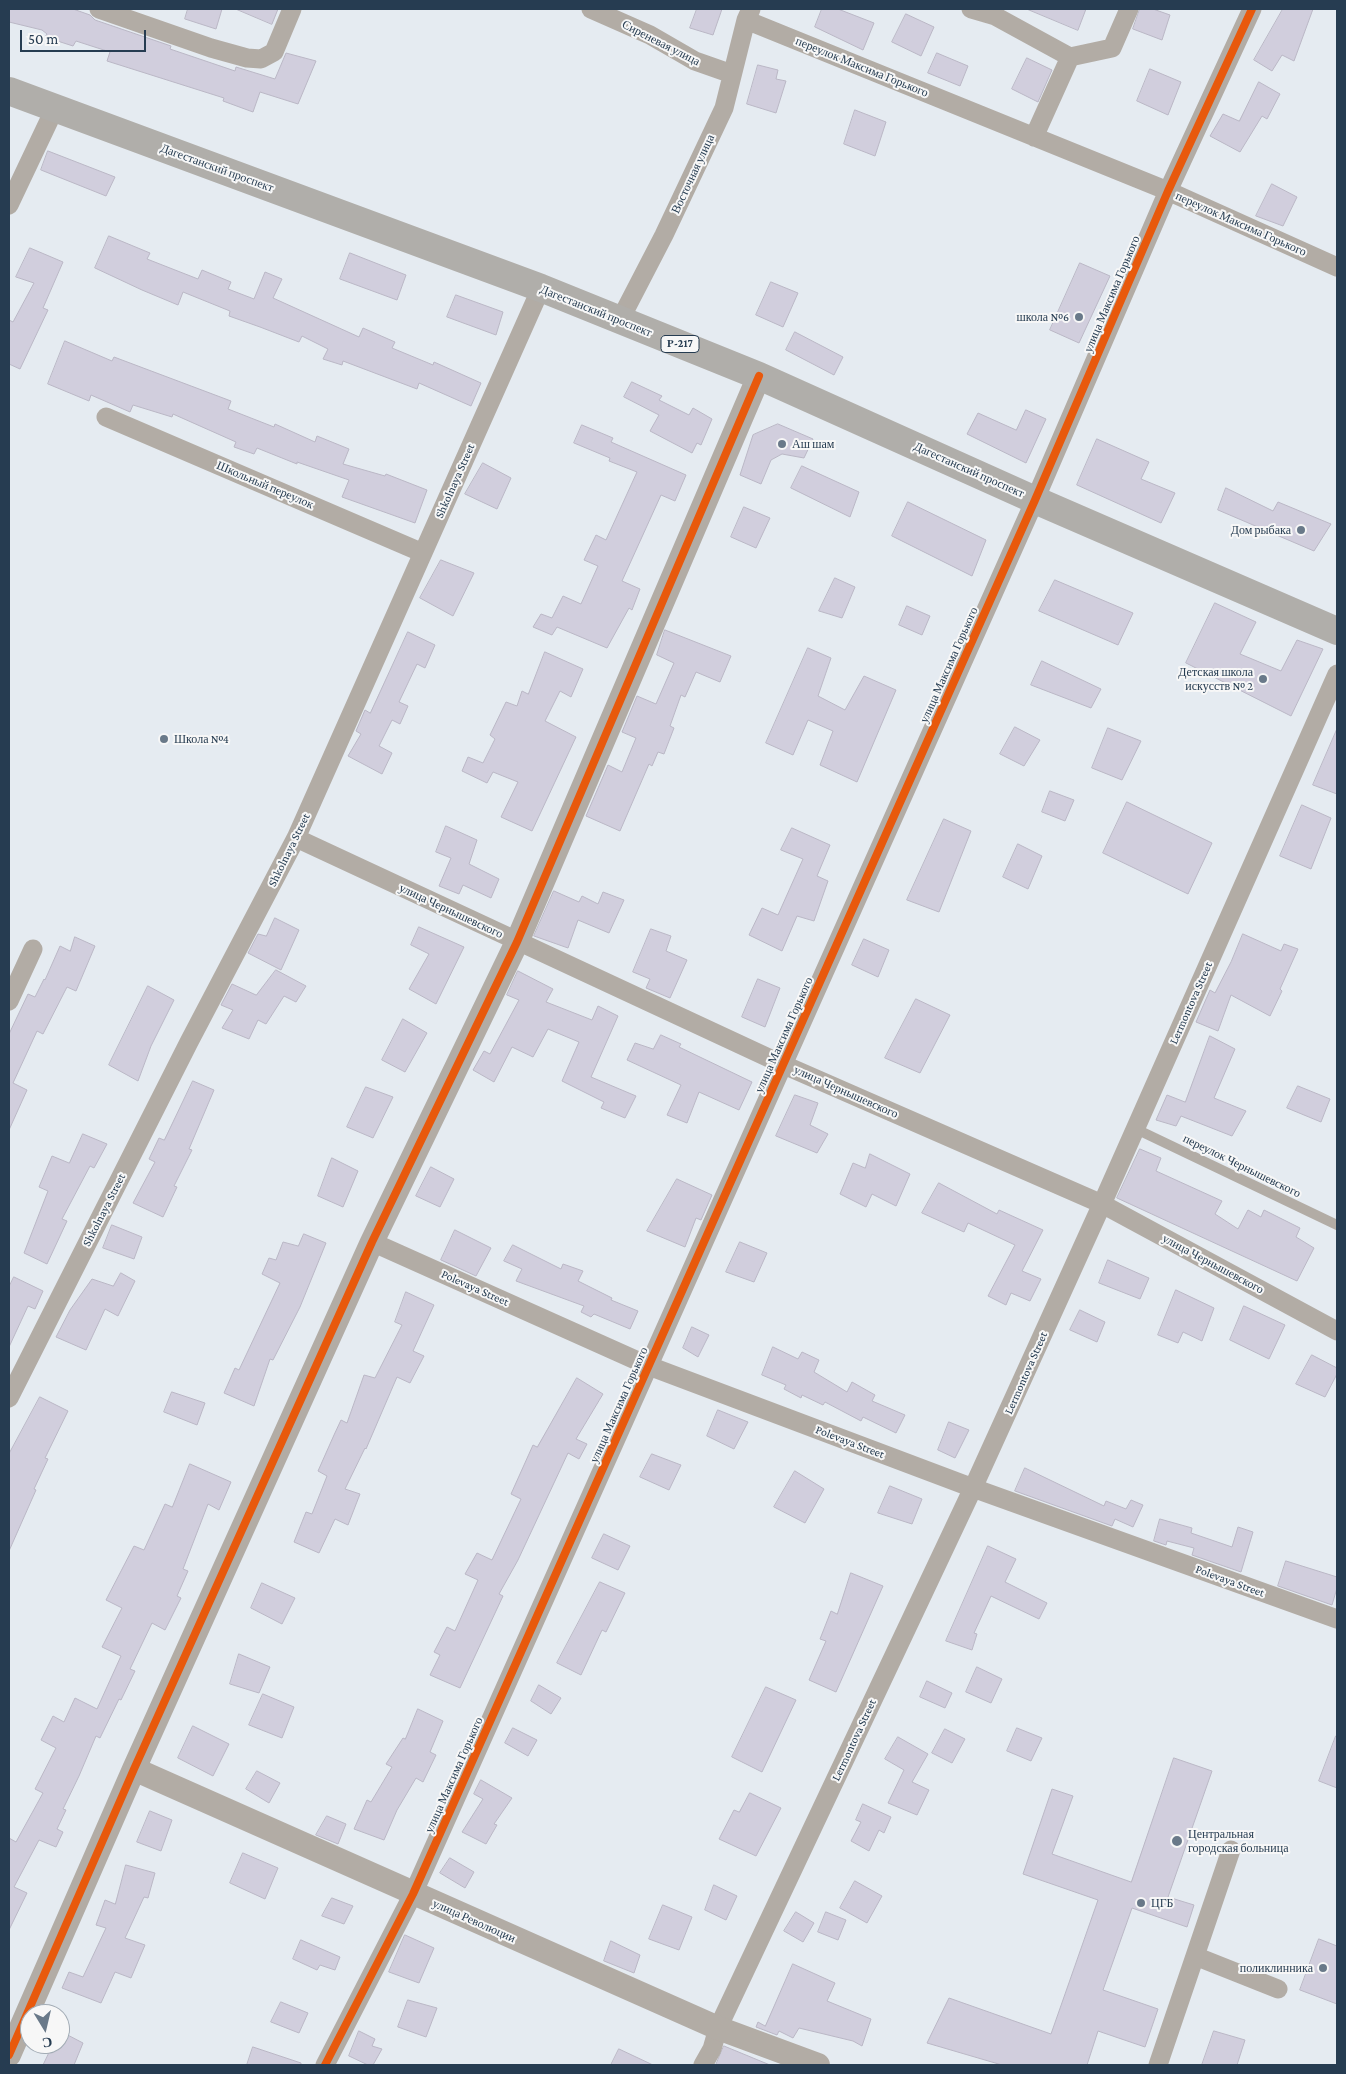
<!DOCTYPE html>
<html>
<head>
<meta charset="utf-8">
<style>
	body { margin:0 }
	#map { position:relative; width:1346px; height:2074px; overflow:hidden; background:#e5ebf1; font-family:"Crimson Pro",serif }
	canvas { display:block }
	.frame { position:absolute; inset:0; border:10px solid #263c51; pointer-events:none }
	.north { position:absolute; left:20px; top:2004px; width:50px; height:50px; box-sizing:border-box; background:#f7f7f7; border:1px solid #a3acb5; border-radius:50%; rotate:171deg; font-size:14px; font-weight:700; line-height:20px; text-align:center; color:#263c51 }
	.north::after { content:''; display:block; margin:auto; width:18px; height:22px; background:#697989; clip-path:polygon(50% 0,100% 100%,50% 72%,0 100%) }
	.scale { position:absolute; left:20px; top:30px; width:126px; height:22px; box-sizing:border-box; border:2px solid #263c51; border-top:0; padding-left:6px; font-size:15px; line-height:18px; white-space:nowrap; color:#263c51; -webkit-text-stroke:4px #f7f7f7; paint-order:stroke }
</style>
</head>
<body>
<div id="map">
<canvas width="1346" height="2074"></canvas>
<div class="frame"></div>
<div class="north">С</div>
<div class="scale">50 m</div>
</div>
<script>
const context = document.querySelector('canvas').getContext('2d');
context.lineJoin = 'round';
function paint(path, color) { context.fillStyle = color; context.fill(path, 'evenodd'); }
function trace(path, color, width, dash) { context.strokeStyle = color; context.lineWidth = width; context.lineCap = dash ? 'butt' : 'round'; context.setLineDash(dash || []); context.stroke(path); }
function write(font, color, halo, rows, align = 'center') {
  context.font = font + ' "Crimson Pro",serif'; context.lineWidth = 4; context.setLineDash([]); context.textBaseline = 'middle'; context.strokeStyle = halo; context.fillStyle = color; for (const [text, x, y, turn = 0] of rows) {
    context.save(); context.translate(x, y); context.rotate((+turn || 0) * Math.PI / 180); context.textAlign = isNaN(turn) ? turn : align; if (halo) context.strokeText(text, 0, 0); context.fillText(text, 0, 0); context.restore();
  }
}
const building = new Path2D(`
	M9 9H73L90 15 95 20 171 46 170 49 235 71 236 67 275 79 286 53 316 61 298 104 260 92 253 112 223 101 224 98 107 61 110 52 76 41 73 46 45 37 47 34 42 30 9 22Z
	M188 9H222L216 29 185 19Z
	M236 9H278L272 24Z
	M697 9H722L713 35 690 28Z
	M822 9H838L874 23 863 50 815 27Z
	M1027 9H1086L1078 30Z
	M1140 9H1153L1170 15 1162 40 1133 29Z
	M1283 9H1313L1294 61 1282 55 1272 71 1254 60Z
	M906 14 934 27 921 56 892 42Z
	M937 53 968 66 960 86 928 73Z
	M1027 58 1052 70 1038 102 1012 89Z
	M758 65 778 70 776 79 786 81 776 113 747 104Z
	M1150 69 1181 82 1168 115 1137 101Z
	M1259 82 1280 94 1267 119 1262 116 1240 152 1210 136 1223 114 1239 121Z
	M855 110 886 122 875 156 844 144Z
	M48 151 115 177 106 196 41 170Z
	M1272 184 1297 197 1283 226 1256 216Z
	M109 236 150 253 147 259 198 279 202 270 231 282 228 289 254 299 265 272 282 279 273 298 359 337 363 328 395 342 392 348 433 365 434 362 481 383 471 406 419 383 417 389 343 361 342 365 323 359 328 349 302 336 299 342 260 327 229 316 230 311 183 292 178 305 142 290 95 268Z
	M30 248 63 262 43 308 48 310 20 369 9 364V320L13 322 34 283 16 277Z
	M350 253 406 275 397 300 340 279Z
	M1080 263 1110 276 1079 343 1050 330Z
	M771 282 798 293 783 327 756 315Z
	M456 295 503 312 496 335 447 317Z
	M795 332 843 357 834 375 786 350Z
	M65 341 112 361 114 357 231 401 228 409 274 427 275 424 315 442 317 436 349 449 343 464 385 476 386 474 427 490 415 523 342 497 349 480 297 462V464L257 448 254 454 234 447 236 442 173 414 172 417 133 405 130 412 91 395 89 401 48 384Z
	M632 382 662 396 659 400 689 415 693 408 712 419 701 445 697 443 692 453 650 431 659 415 624 397Z
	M1026 410 1046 419 1026 463 967 434 978 413 1016 430Z
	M778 424 813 439 804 458 782 454 771 460 761 484 740 475 753 435Z
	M582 425 613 438 611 442 686 475 675 501 661 495 622 581 640 589 632 610 629 608 607 648 557 627 552 635 533 627 541 614 552 618 563 596 581 604 598 566 584 560 596 535 606 540 637 472 609 461 610 458 574 443Z
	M1097 439 1149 462 1141 479 1175 493 1161 523 1077 485Z
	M483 463 511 478 497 509 465 494Z
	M802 466 859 492 850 517 791 488Z
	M1226 488 1273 511 1278 502 1331 524 1314 551 1218 510Z
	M908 502 986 540 972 576 892 536Z
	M744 507 770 518 756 548 731 537Z
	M441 560 474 573 453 616 420 598Z
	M835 578 855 587 842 618 819 611Z
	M1055 580 1133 613 1118 645 1039 611Z
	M1215 603 1256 622 1240 654 1281 671 1297 640 1323 649 1291 716 1186 663Z
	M907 606 930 616 922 635 899 625Z
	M665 630 731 656 720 682 696 672 685 697 681 695 670 726 674 728 664 754 658 752 652 766 649 764 620 831 586 816 608 765 622 772 636 738 622 732 637 696 656 704 674 663 657 655Z
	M408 632 435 645 425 668 417 664 399 702 408 706 400 724 392 720 379 746 392 753 382 774 348 756 361 734 356 731 365 710 370 713Z
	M808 648 831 658 818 696 845 710 864 676 896 690 857 782 820 765 833 731 808 720 793 755 766 743Z
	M545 652 583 669 571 697 560 691 545 721 576 737 532 831 501 817 518 782 493 772 487 783 462 771 468 757 483 763 495 739 490 735 506 702 517 706 522 691 528 694Z
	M1042 661 1101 689 1091 708 1031 685Z
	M1015 727 1040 740 1024 766 1000 754Z
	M1108 728 1141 741 1122 780 1092 768Z
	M1337 729V794L1313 785Z
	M1050 791 1074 800 1065 821 1042 812Z
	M1127 802 1212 843 1188 894 1103 853Z
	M1302 805 1331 818 1311 869 1280 856Z
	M944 819 971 831 939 912 907 900Z
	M446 826 477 840 469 864 499 879 491 898 463 885 459 894 439 886 451 858 436 852Z
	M792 828 830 845 817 876 828 881 814 921 797 916 782 951 749 935 762 908 778 915 803 859 781 850Z
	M1018 844 1042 856 1028 889 1003 877Z
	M554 891 579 902 582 896 598 904 603 892 624 900 609 933 578 920 568 948 534 936Z
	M275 918 299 930 281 970 248 953 258 934 266 936Z
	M419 927 464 947 436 1004 409 989 429 954 411 945Z
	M651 929 671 936 666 951 687 960 670 998 646 988 650 979 633 972Z
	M1243 934 1281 951 1284 944 1298 949 1280 989 1282 991 1270 1016 1231 995 1218 1031 1196 1022 1210 990 1215 993 1231 962Z
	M75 937 95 946 76 991 67 987 43 1034 37 1031 13 1083 27 1090 9 1130V1034L28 994 35 997 44 979 45 980 60 946 70 951Z
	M864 939 889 950 878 977 852 965Z
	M276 970 306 986 296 1002 284 996 266 1024 258 1020 249 1039 222 1028 233 1010 221 1005 232 984 256 995Z
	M518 971 553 989 546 1002 592 1020 598 1006 618 1016 591 1077 636 1096 625 1118 601 1108 604 1102 562 1081 579 1042 548 1029 533 1057 512 1047 494 1082 473 1070 484 1051 490 1054 519 1000 507 995Z
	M758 979 780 988 765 1027 742 1017Z
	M148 986 174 1000 151 1046 138 1081 109 1065Z
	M916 999 950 1015 920 1073 885 1058Z
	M403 1019 427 1033 405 1072 382 1060Z
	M661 1035 681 1044 679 1047 752 1082 739 1110 699 1092 687 1123 667 1115 681 1085 627 1060 635 1043 653 1049Z
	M1210 1036 1235 1049 1214 1098 1246 1111 1232 1136 1181 1116 1176 1126 1156 1120 1167 1095 1185 1102Z
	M193 1081 214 1090 189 1149 192 1150 174 1186 177 1187 163 1217 133 1203 155 1162 149 1159 159 1138 164 1140Z
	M1298 1086 1330 1099 1321 1122 1287 1108Z
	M366 1087 393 1097 373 1138 347 1127Z
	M795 1095 818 1103 810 1125 828 1134 817 1153 776 1136Z
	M83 1134 107 1144 94 1168 90 1166 62 1219 67 1221 47 1264 24 1253 48 1191 39 1187 52 1156 69 1163Z
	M1140 1149 1161 1158 1156 1171 1222 1201 1215 1214 1238 1229 1248 1210 1261 1217 1264 1210 1300 1228 1296 1237 1314 1248 1297 1281 1117 1198Z
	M870 1154 910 1174 896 1206 872 1194 866 1207 840 1194 853 1163 865 1168Z
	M332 1158 358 1171 343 1207 318 1196Z
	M431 1167 454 1179 440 1207 416 1196Z
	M677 1179 712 1195 701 1220 696 1218 685 1247 647 1231Z
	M939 1183 997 1214 999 1210 1043 1230 1022 1271 1041 1279 1030 1301 1011 1293 1006 1305 988 1296 1015 1245 968 1223 964 1232 922 1213Z
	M112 1225 142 1237 134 1259 103 1248Z
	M455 1230 491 1248 476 1276 441 1260Z
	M304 1234 326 1243 300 1307 273 1360 270 1359 254 1406 224 1393 235 1368 239 1370 280 1283 262 1274 269 1258 276 1260 283 1242 298 1246Z
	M740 1242 767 1253 754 1282 726 1272Z
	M513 1245 561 1269 563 1264 583 1271 578 1281 612 1298 611 1300 638 1311 630 1329 594 1314 591 1317 581 1312 584 1306 516 1281 522 1269 504 1261Z
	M1108 1260 1149 1278 1140 1299 1099 1283Z
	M121 1273 135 1281 118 1316 105 1309 86 1350 56 1337 70 1310 92 1279 113 1286Z
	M14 1277 43 1291 35 1309 28 1306 9 1347V1287Z
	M1176 1290 1214 1308 1202 1341 1183 1332 1178 1343 1158 1335Z
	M406 1292 434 1305 413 1351 424 1356 410 1383 397 1377 366 1449 365 1448 345 1489 360 1494 348 1525 335 1519 319 1553 294 1542 306 1512 312 1514 327 1476 318 1471 334 1435 341 1420 347 1423 364 1375 375 1378 402 1325 395 1322Z
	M1244 1306 1285 1325 1269 1359 1230 1340Z
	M1080 1310 1105 1322 1097 1342 1070 1330Z
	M692 1327 709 1335 698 1357 683 1348Z
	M773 1347 798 1359 802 1352 819 1360 814 1372 847 1392 852 1382 875 1395 872 1401 905 1415 896 1433 863 1417 861 1421 825 1402 823 1405 802 1395 801 1398 784 1389 786 1385 762 1375Z
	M1312 1355 1337 1368V1374L1325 1397 1296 1384Z
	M577 1378 603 1394 576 1439 587 1444 579 1459 568 1453 518 1560 499 1594 503 1596 460 1688 430 1675 440 1655 434 1652 447 1627 455 1631 478 1580 465 1574 477 1553 492 1560 521 1499 511 1494 533 1445 537 1447Z
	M172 1392 205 1403 197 1425 164 1412Z
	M40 1397 68 1411 45 1458 48 1459 34 1489 36 1490 9 1551V1454Z
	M718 1410 748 1422 734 1449 707 1436Z
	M949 1422 969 1430 955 1458 938 1450Z
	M652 1454 681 1465 669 1490 640 1477Z
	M190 1464 231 1482 219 1510 208 1504 183 1569 188 1571 177 1596 181 1598 165 1630 152 1623 130 1669 135 1671 121 1700 119 1699 100 1738 96 1736 79 1776 63 1809 66 1810 57 1829 63 1832 56 1847 39 1840 14 1887 27 1893 9 1930V1838L16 1842 43 1793 35 1789 56 1748 41 1740 53 1716 64 1722 75 1698 97 1709 121 1656 102 1647 122 1608 106 1600 134 1546 144 1550 165 1504 172 1507Z
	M1025 1468 1104 1506 1106 1501 1126 1509 1131 1500 1143 1505 1133 1527 1115 1519 1112 1526 1015 1491Z
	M795 1471 824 1489 805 1523 774 1507Z
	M890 1486 922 1499 912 1524 878 1513Z
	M1160 1519 1192 1528 1191 1533 1232 1547 1238 1527 1253 1532 1241 1572 1192 1555 1194 1548 1167 1541 1166 1545 1154 1541Z
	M604 1534 630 1546 618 1570 592 1558Z
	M988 1546 1016 1559 1005 1582 1047 1603 1039 1619 991 1596 974 1633 977 1634 972 1650 946 1641Z
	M1286 1561 1337 1577V1588L1332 1605 1278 1586Z
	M851 1573 883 1586 836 1692 809 1680 826 1641 820 1639 831 1611 837 1614Z
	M600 1582 625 1593 606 1632 602 1630 581 1675 557 1663Z
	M262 1583 295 1598 282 1624 251 1608Z
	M239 1654 270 1667 259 1693 230 1684Z
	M977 1667 1002 1679 991 1703 966 1692Z
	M927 1681 952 1693 945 1708 920 1697Z
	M539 1685 561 1698 551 1714 531 1701Z
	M766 1687 796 1700 762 1772 732 1757Z
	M263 1694 294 1707 282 1738 249 1725Z
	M418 1709 443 1721 430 1752 436 1755 423 1782 416 1778 397 1810 384 1840 354 1829 367 1800 371 1802 392 1767 386 1764 403 1738 405 1739Z
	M193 1726 229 1744 213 1776 178 1758Z
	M513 1728 537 1740 528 1756 505 1743Z
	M1017 1728 1042 1738 1031 1761 1007 1751Z
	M945 1729 965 1739 952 1763 932 1753Z
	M1336 1736H1337V1788L1319 1781Z
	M898 1737 928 1754 912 1782 929 1790 917 1815 888 1803 904 1770 885 1759Z
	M1174 1758 1212 1771 1168 1897 1194 1905 1187 1927 1132 1908 1103 1990 1158 2009 1145 2047 1098 2031 1087 2065H1002L927 2043 949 1998 1051 2034 1098 1900 1023 1874 1052 1789 1073 1796 1052 1854 1131 1882Z
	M257 1771 280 1783 269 1803 246 1789Z
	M481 1780 512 1798 494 1824 497 1825 486 1844 462 1832 483 1799 474 1794Z
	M750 1793 781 1808 756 1856 719 1839 734 1810 739 1812Z
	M863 1804 891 1817 884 1833 879 1830 869 1851 851 1841 861 1822 856 1820Z
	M150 1811 172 1820 161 1851 137 1842Z
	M327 1816 346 1824 338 1844 316 1835Z
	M243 1853 278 1868 265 1899 230 1883Z
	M450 1858 474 1872 465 1888 440 1873Z
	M126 1865 155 1873 148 1898 144 1897 125 1938 145 1945 131 1978 115 1972 101 2003 62 1988 69 1972 83 1977 106 1928 96 1925 105 1900 115 1904Z
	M855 1881 882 1896 867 1923 840 1908Z
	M714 1885 737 1896 726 1920 705 1910Z
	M332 1898 353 1906 344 1924 322 1916Z
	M663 1905 692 1917 679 1950 649 1939Z
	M796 1912 814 1923 803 1942 784 1931Z
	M826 1912 846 1920 838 1940 818 1932Z
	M405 1935 434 1948 419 1983 389 1972Z
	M1319 1939 1337 1946V2004L1300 1990Z
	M301 1940 340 1957 335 1970 320 1965 317 1970 293 1959Z
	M611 1941 640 1955 634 1973 604 1961Z
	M793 1964 835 1983 827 2001 871 2019 862 2046 853 2041 799 2028 793 2038 779 2031 777 2035 756 2027 758 2022 765 2026Z
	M408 2000 437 2008 426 2037 398 2027Z
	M281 2002 308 2013 299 2033 271 2022Z
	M60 2031 83 2043 74 2065H43L53 2044H60Z
	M359 2031 375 2039 372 2046 382 2049 373 2065H368L349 2056Z
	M1214 2031 1245 2040 1237 2065H1202Z
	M724 2046 770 2065H716Z
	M253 2047 301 2063V2065H247Z
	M619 2049 653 2065H611Z`);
const service = new Path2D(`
	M1136 1129 1337 1225`);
const minor = new Path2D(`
	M99 9 211 48 247 58 261 59 274 52 292 9
	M591 9 650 35 695 61 732 74
	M971 9 995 16 1070 57 1112 48 1129 9
	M746 20 1168 191 1337 267
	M1034 137 1070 57
	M9 205 55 108
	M620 320 664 235 724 108 746 20 751 9
	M106 417 423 553
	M296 838 784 1065 1102 1204 1337 1331
	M9 1001 33 949
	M372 1242 649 1366 973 1488 1337 1619
	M9 1398 189 1042 296 838 541 288
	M1195 1956 1278 1989
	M325 2065 413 1894 1035 500 1168 191 1252 9
	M703 2065 712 2049 718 2028 973 1488 1102 1204 1337 674
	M1158 2065 1231 1850`);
const tertiary = new Path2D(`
	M134 1769 718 2028 818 2065
	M9 2055 134 1769 372 1242 517 942 759 376`);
const trunk = new Path2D(`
	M9 91 541 288 759 376 1035 500 1337 631`);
const cycleway = new Path2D(`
	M9 2055 134 1769 372 1242 517 942 759 376
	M325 2065 413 1894 1035 500 1168 191 1252 9`);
const markers = [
	[1079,317,5,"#697989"],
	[782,444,5,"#697989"],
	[1301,530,5,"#697989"],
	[1263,679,5,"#697989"],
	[164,739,5,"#697989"],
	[1177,1841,6,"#697989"],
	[1141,1903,5,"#697989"],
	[1323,1968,5,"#697989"]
];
const shields = [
	[680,344,38]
];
const shieldNames = [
	["Р-217",680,344]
];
const streetNames = [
	["Сиреневая улица",661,43,27],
	["переулок Максима Горького",862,67,22],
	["Дагестанский проспект",217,168,20],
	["Восточная улица",693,174,-65],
	["переулок Максима Горького",1241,224,24],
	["улица Максима Горького",1112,294,-67],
	["Дагестанский проспект",596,311,22],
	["Дагестанский проспект",969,470,24],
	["Shkolnaya Street",455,481,-66],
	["Школьный переулок",265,485,23],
	["улица Максима Горького",949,665,-66],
	["Shkolnaya Street",289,850,-64],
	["улица Чернышевского",451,911,25],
	["Lermontova Street",1191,1003,-66],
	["улица Максима Горького",784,1035,-66],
	["улица Чернышевского",846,1092,24],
	["переулок Чернышевского",1242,1166,26],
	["Shkolnaya Street",104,1210,-63],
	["улица Чернышевского",1213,1264,28],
	["Polevaya Street",475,1288,24],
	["Lermontova Street",1026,1373,-66],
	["улица Максима Горького",619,1405,-66],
	["Polevaya Street",850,1442,21],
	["Polevaya Street",1230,1581,20],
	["Lermontova Street",854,1740,-65],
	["улица Максима Горького",454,1775,-66],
	["улица Революции",474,1921,24]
];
const poiNames = [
	["школа №6",1069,317],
	["Аш шам",792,444,"left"],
	["Дом рыбака",1291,530],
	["Детская школа",1253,672],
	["искусств № 2",1253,686],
	["Школа №4",174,739,"left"],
	["Центральная",1188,1834,"left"],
	["городская больница",1188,1848,"left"],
	["ЦГБ",1151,1903,"left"],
	["поликлинника",1313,1968]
];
paint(building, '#d1cedd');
trace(building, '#bab7c5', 1);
trace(service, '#b2aca5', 10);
trace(minor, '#b2aca5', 19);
trace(tertiary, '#b2aca5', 24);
trace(trunk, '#b0aeaa', 28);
trace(cycleway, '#e8590c', 8);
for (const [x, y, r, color] of markers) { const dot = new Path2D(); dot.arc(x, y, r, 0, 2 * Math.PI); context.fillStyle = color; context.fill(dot); trace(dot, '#f7f7f7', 2); }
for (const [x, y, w] of shields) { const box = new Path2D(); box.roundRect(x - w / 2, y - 8.5, w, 17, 4); context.fillStyle = '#f7f7f7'; context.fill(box); trace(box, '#263c51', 1); }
write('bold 11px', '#263c51', null, shieldNames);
write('12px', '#263c51', '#f7f7f7', streetNames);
write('12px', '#263c51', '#f7f7f7', poiNames, 'right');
</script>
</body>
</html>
